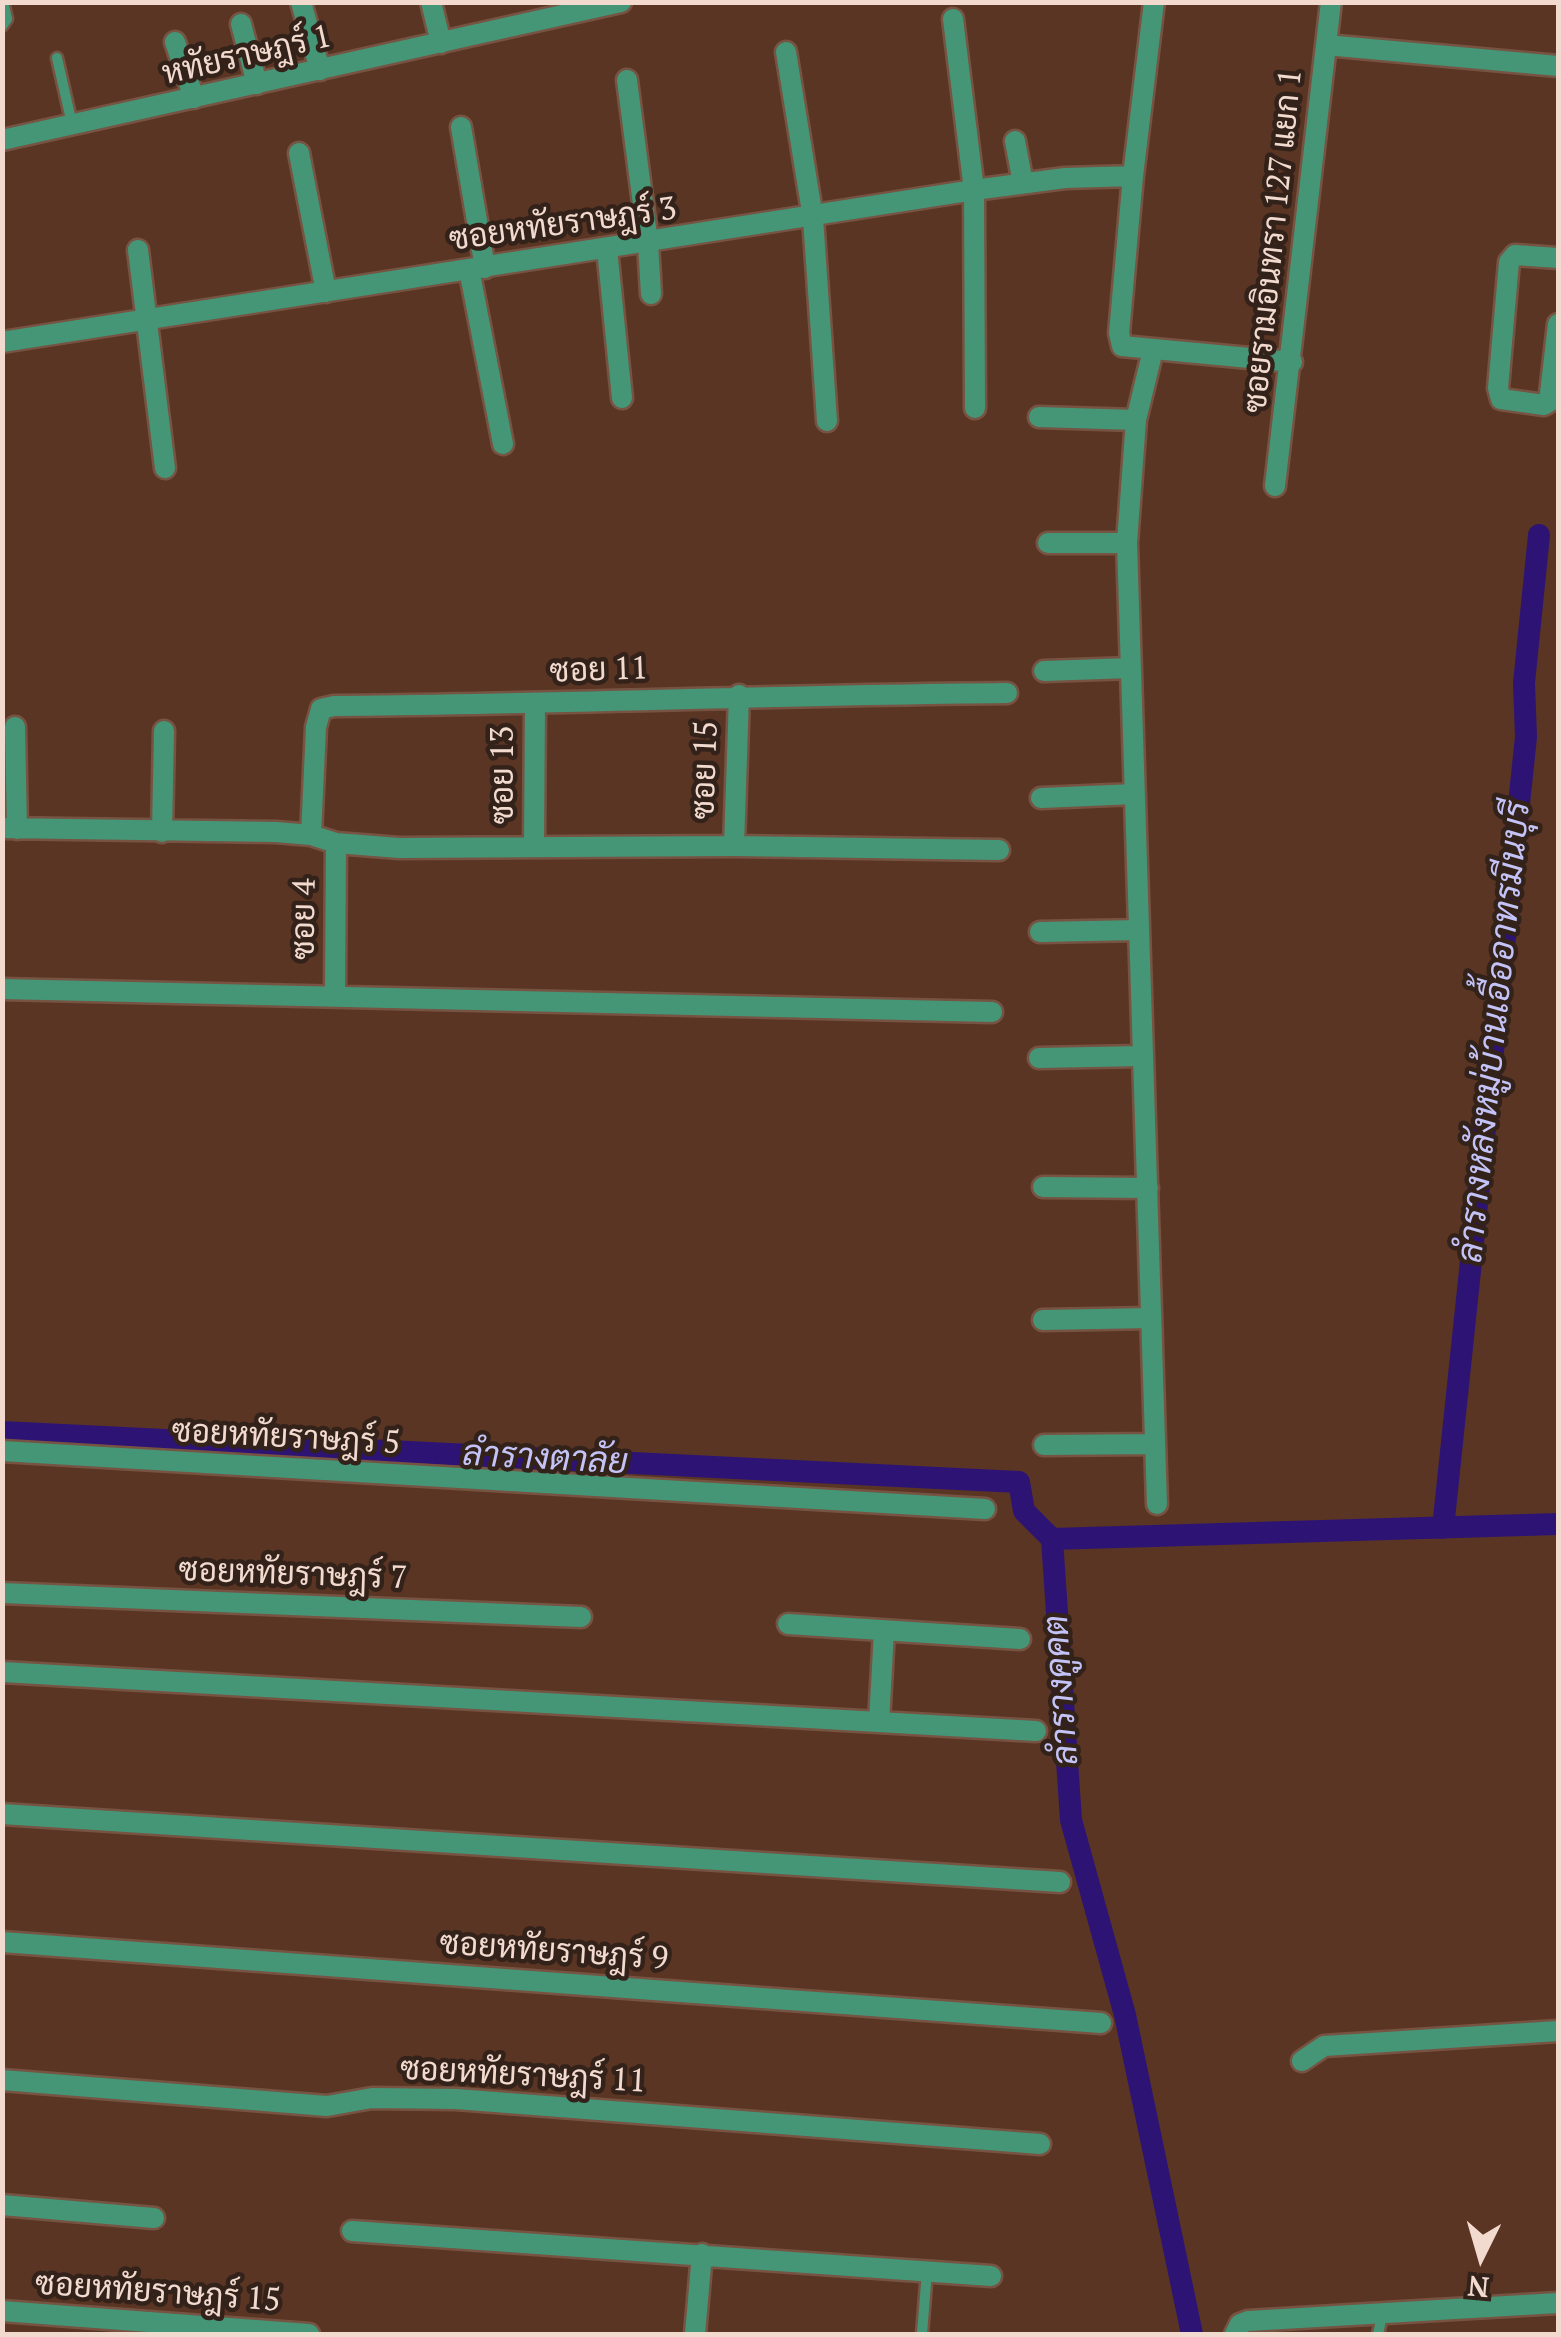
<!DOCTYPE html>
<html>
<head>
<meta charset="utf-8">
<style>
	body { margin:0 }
	#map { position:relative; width:1561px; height:2337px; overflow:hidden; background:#5b3523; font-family:"PT Serif",serif }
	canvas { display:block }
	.frame { position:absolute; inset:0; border:5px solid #f2dacf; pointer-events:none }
	.north { position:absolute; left:1431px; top:2207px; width:100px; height:100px; -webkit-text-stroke:8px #33221a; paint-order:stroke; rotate:185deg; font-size:28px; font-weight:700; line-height:40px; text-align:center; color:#f2dacf }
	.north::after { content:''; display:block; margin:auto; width:35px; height:45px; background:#f2dacf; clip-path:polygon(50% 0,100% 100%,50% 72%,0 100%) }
</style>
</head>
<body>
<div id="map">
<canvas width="1561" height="2337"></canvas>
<div class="frame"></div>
<div class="north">N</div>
</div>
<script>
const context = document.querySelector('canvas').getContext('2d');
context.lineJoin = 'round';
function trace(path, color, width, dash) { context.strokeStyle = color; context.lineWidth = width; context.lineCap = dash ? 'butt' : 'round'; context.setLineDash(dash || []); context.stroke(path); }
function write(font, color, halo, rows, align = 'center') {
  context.font = font + ' "PT Serif",Sarabun,serif'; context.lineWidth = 9; context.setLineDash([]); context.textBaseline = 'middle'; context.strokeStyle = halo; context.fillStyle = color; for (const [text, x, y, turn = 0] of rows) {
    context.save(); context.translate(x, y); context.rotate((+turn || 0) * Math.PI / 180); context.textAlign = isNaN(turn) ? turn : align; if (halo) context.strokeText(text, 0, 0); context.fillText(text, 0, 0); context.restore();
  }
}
const canal = new Path2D(`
	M2 1432 1019 1482 1024 1511 1052 1539
	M1443 1528 1526 737 1524 683 1539 535
	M1192 2334 1125 2015 1071 1820 1052 1539 1558 1524`);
const service = new Path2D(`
	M2 26 7 19 3 2
	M57 58 72 124
	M922 2334 927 2271
	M1378 2334 1383 2312`);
const minor = new Path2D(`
	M301 2 320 70
	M431 2 441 43
	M1154 2 1133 176 1119 333 1122 346 1292 362
	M953 19 974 190 975 408
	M241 24 257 84
	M175 42 194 98
	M1326 45 1558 66
	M786 52 813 218 827 421
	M627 80 648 243 651 294
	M461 127 485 268
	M2 140 621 2
	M1015 141 1023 183
	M299 153 326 292
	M607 249 622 398
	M138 250 165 468
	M1558 258 1515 255 1509 262 1498 388 1501 399 1544 405 1549 402 1558 324
	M469 269 503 444
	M2 342 974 190 1065 178 1133 176
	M1153 350 1136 420 1127 543 1157 1504
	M1039 417 1136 420
	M1275 486 1331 2
	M1048 543H1127
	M1044 671 1131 668
	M15 727 17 829
	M1041 798 1135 794
	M2 828 276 832 311 835 336 843 399 848 734 846 999 850
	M162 832 164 731
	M311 835 316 727 321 709 334 706C559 704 783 695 1007 693
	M534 846 535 704
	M734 846 739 695
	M1040 932 1139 930
	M2 989 992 1012
	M335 995 336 843
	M1039 1058 1143 1056
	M1043 1187 1148 1188
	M1043 1320 1151 1318
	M1044 1445 1155 1444
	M2 1451 985 1509
	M2 1593 581 1617
	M788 1624 1020 1639
	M2 1672 1036 1731
	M879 1722 884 1631
	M2 1814 1060 1882
	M2 1942 1101 2023
	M1302 2061 1324 2046 1558 2031
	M2 2080 327 2106 372 2098 456 2099 1040 2144
	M2 2205 154 2218
	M352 2231 991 2276
	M2 2311 309 2334
	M695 2334 702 2254
	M1235 2334 1240 2324 1248 2321 1558 2303`);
const streetNames = [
	["หทัยราษฎร์ 1",247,56,-13],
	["ซอยหทัยราษฎร์ 3",563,225,-8],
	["ซอยรามอินทรา 127 แยก 1",1274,241,-84],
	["ซอย 11",599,671,-2],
	["ซอย 15",706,770,-88],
	["ซอย 13",504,775,-90],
	["ซอย 4",305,919,-89],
	["ซอยหทัยราษฎร์ 5",286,1438,3],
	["ซอยหทัยราษฎร์ 7",293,1575,2],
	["ซอยหทัยราษฎร์ 9",554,1952,4],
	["ซอยหทัยราษฎร์ 11",523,2076,3],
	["ซอยหทัยราษฎร์ 15",158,2293,4]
];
const waterNames = [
	["ลำรางหลังหมู่บ้านเอื้ออาทรมีนบุรี",1495,1032,-84],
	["ลำรางตาลัย",545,1459,3],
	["ลำรางคูคต",1062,1690,-94]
];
trace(canal, '#2d1474', 22);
trace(service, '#765342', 15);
trace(minor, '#765342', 25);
trace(service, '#449676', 10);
trace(minor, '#449676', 20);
write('32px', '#f2dacf', '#33221a', streetNames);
write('italic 35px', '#c4c3f7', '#33221a', waterNames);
</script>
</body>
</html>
